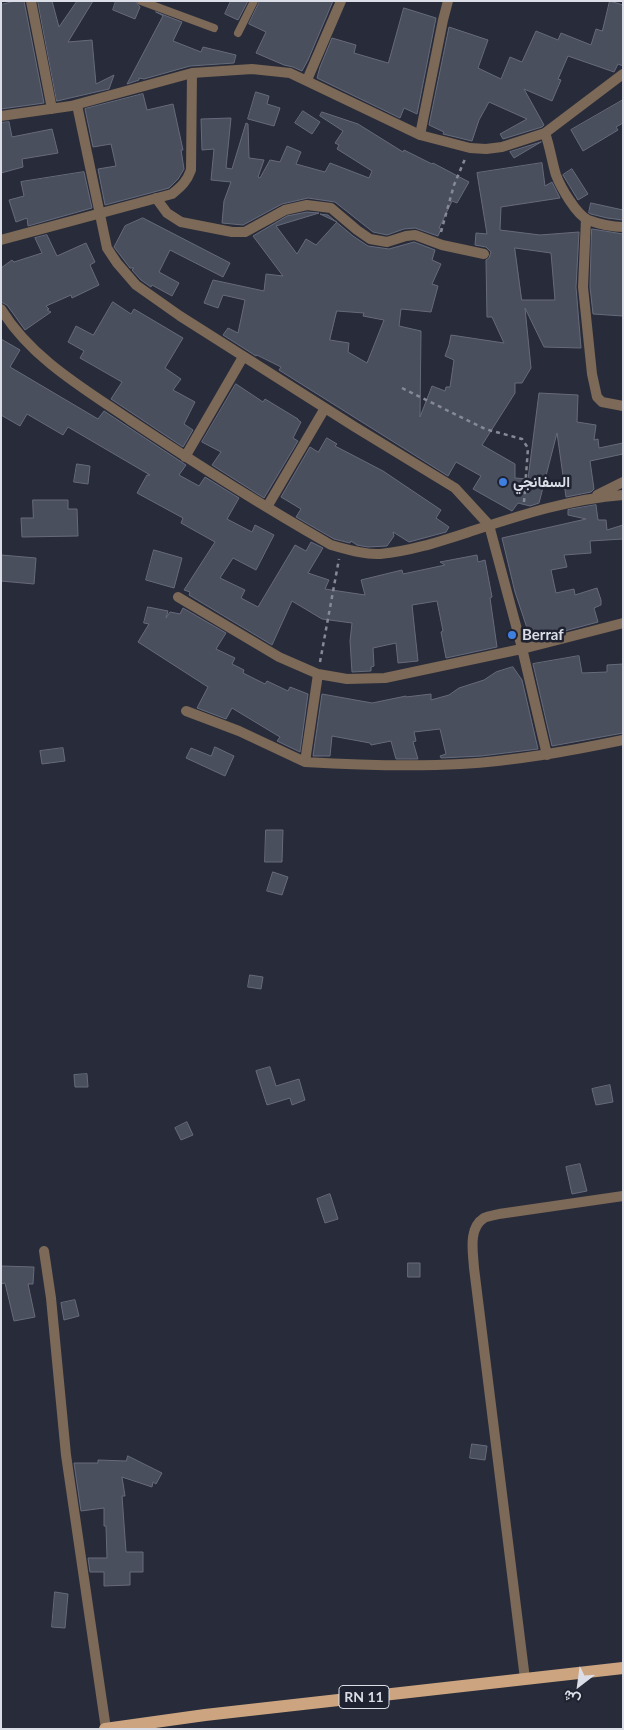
<!DOCTYPE html>
<html>
<head>
<meta charset="utf-8">
<style>
	body { margin:0 }
	#map { position:relative; width:624px; height:1730px; overflow:hidden; background:#282c3a; font-family:Lato,Vazirmatn,sans-serif }
	canvas { display:block }
	.frame { position:absolute; inset:0; border:2px solid #dbdee7; pointer-events:none }
	.north { position:absolute; left:554px; top:1660px; width:50px; height:50px; -webkit-text-stroke:4px #1f2230; paint-order:stroke; rotate:210deg; font-size:14px; font-weight:700; line-height:20px; text-align:center; color:#dbdee7 }
	.north::after { content:''; display:block; margin:auto; width:18px; height:22px; background:#dbdee7; clip-path:polygon(50% 0,100% 100%,50% 72%,0 100%) }
</style>
</head>
<body>
<div id="map">
<canvas width="624" height="1730"></canvas>
<div class="frame"></div>
<div class="north">ش</div>
</div>
<script>
const context = document.querySelector('canvas').getContext('2d');
context.lineJoin = 'round';
function paint(path, color) { context.fillStyle = color; context.fill(path, 'evenodd'); }
function trace(path, color, width, dash) { context.strokeStyle = color; context.lineWidth = width; context.lineCap = dash ? 'butt' : 'round'; context.setLineDash(dash || []); context.stroke(path); }
function write(font, color, halo, rows, align = 'center') {
  context.font = font + ' Lato,Vazirmatn,sans-serif'; context.lineWidth = 5; context.setLineDash([]); context.textBaseline = 'middle'; context.strokeStyle = halo; context.fillStyle = color; for (const [text, x, y, turn = 0] of rows) {
    context.save(); context.translate(x, y); context.rotate((+turn || 0) * Math.PI / 180); context.textAlign = isNaN(turn) ? turn : align; if (halo) context.strokeText(text, 0, 0); context.fillText(text, 0, 0); context.restore();
  }
}
const building = new Path2D(`
	M15 1H24L44 103 1 109V5Z
	M38 1H52L59 27 77 1H93L68 42 92 40 96 84 114 75 109 89 57 101Z
	M116 1H135L140 7 135 19 113 10Z
	M231 1H248L238 20 225 14Z
	M260 1H333L308 60 302 71 293 67 284 65 256 53 266 32 249 24Z
	M610 1 623 5V66L618 64 614 72 568 56 558 79 561 80 552 101 524 89 544 125 542 127 503 139 500 134 527 119 489 102 479 120 472 141 443 134 444 132 429 125 449 27 488 40 478 68 501 79 510 57 522 62 536 31 558 40 561 33 591 45 596 29 602 31Z
	M404 8 436 18 417 114 404 108 400 118 317 78 320 67 332 38 356 45 354 53 388 63Z
	M156 12 182 22 173 41 201 52 203 47 236 55 234 63 190 66 144 79 139 78V80L127 84 163 16Z
	M256 92 269 96 267 104 280 108 274 126 248 119Z
	M143 94 147 110 173 104 183 150H181L184 169 178 179 169 188 105 205 98 169 116 166 111 144 93 147 85 109Z
	M623 100V123L616 127 618 130 583 151 571 130Z
	M303 111 320 122 312 134 295 123Z
	M322 112 358 124 403 152 404 150 432 164 433 163 469 182 457 203 452 201 439 228 441 229 438 236 415 228 404 229 387 235 373 232 335 202 308 198 282 204 243 225 222 223 224 201 231 182 211 180 214 149 202 150 201 119 231 118 226 168 232 169 246 123 248 124 249 158 264 160 258 177 260 178 270 160 280 162 287 146 301 152 296 164 325 172 330 163 369 178 372 171 337 149 339 145 335 143 343 131 320 116Z
	M9 122 12 137 52 129 58 153 22 159 23 167 1 173V123Z
	M541 142 514 158 510 152Z
	M542 163 545 186 552 182 560 198 501 207 500 230 540 235 579 232 576 287 581 348 544 347 525 308 531 368 522 383H515V393L482 445 515 464V478L528 479 539 393 578 395 577 422 596 425 594 440 598 439 599 448 623 443V454L590 461 594 489 591 492 566 497 557 433 539 503 530 506 518 503 512 511 473 489 481 476 456 462 448 476 279 370 281 367 257 355 256 356 223 335 228 328 238 333 245 300 223 295 218 308 204 303 213 280 264 291 266 274 283 276 253 236 287 216 307 212 319 213 276 226 297 254 306 239 316 245 337 222 320 214 328 215 353 236 368 246 389 249 414 242 435 250 432 260 441 264 432 284 438 286 431 312 401 309 399 326 421 331 420 417 432 386 445 391 446 387H450L454 360 445 356 449 345 451 335 504 343 492 317H487L486 260 489 258 491 252 486 247 475 245 476 233 487 234 477 173ZM515 248 551 253 555 300H522ZM337 311 364 313 363 316 384 320 367 363 348 352 349 343 330 340Z
	M572 169 588 194 578 200 563 175Z
	M84 172 92 208 28 226 27 218 16 222 9 200 24 196 21 182Z
	M591 203 623 210V220L607 218 591 214 589 213Z
	M143 218 230 263 223 277 170 250 159 272 179 283 172 296 152 285 151 287 141 280 132 270 134 268H130L114 247 125 226Z
	M592 229 623 234V316L593 314 590 287Z
	M47 235 57 256 86 243 95 262 90 265 99 285 72 298 71 295 46 306 49 309 47 310 51 312 25 330 7 305 1 302V268L12 260 14 262 42 253 35 238Z
	M113 302 131 314 134 309 183 338 165 368 181 379 173 390 195 402 184 424 193 430 183 447 111 399 122 382 80 358 84 351 68 342 76 326 93 335Z
	M1 339 20 350 10 367 98 419 104 411 186 465 179 475 199 486 205 477 239 498 227 519 252 532 255 525 274 535 256 570 233 558 220 578 245 590 241 598 258 607 295 545 306 551 311 542 323 548 308 573 329 580 325 589 365 595 361 580 402 570 403 574 445 565 440 562 477 555 478 562 485 560 492 597 490 598 497 647 446 658 441 632 443 631 437 601 412 605 418 661 398 663 396 643 373 648 374 666 371 667V671L352 672 350 641 352 623 322 619 292 601 272 645 189 595 190 592 184 590 215 542 181 523 183 518 137 493 147 475H150L68 427 63 435 27 414 20 426 1 415Z
	M236 384 263 402 265 399 298 419V420L301 422 293 438 298 441 264 498 212 465 221 452 202 442Z
	M327 438 337 444 335 446 383 471 441 510 436 518 449 527 446 532 409 542 393 532 394 536 387 546 368 547 357 545 351 541 350 543 334 539 296 517 301 509 281 497 310 447 318 452Z
	M77 464 90 466 88 484 74 482Z
	M33 500H68V509H77L78 536 22 537 21 518H33Z
	M596 505 598 520H606L607 530 623 525V539L590 541 591 553 564 555 567 567 551 570 556 593 574 589 575 595 597 588 601 600V605L594 608 598 622 531 640 515 592 502 538 586 519 568 515V510Z
	M154 550 182 558 174 588 146 580Z
	M1 555 36 558 34 584 1 581Z
	M148 607 168 611 166 618 170 612 180 614 183 608 226 633 216 649 235 658 232 664 244 670 243 673 265 684 267 681 288 691 290 687 308 694 300 752 277 741 280 737 232 708 226 719 197 708 208 687 138 642 149 624 144 623Z
	M579 656 582 673 607 672V665L623 664V733L552 746 533 664Z
	M513 667 522 680 538 749 481 756 441 758 440 756 446 754 440 729 414 732 416 741 413 742 418 759H396L391 741 371 745 370 743 332 736 330 756H313L322 694 372 703 406 696V697L431 694V700L449 695 459 688 484 680 496 672Z
	M215 747 234 756 225 776 186 758 191 748 211 756Z
	M63 748 65 761 42 764 40 751Z
	M266 830H283L282 862H265Z
	M273 872 288 877 282 895 267 891Z
	M250 975 263 977 261 989 248 987Z
	M270 1067 276 1086 299 1079 305 1100 292 1105 290 1098 267 1105 256 1071Z
	M87 1074 88 1087H75L74 1075Z
	M610 1085 613 1102 596 1105 592 1089Z
	M187 1122 193 1135 181 1140 175 1128Z
	M580 1164 587 1191 572 1194 566 1167Z
	M330 1194 338 1219 325 1223 317 1199Z
	M408 1263H420V1277H408Z
	M1 1266 34 1267 33 1284H28L35 1317 14 1321 5 1283 1 1284Z
	M75 1300 79 1316 64 1320 61 1303Z
	M472 1444 487 1446 485 1460 470 1458Z
	M128 1456 162 1473 156 1484 153 1482 152 1487 122 1477 125 1496H122L126 1552H143V1572H130V1585L104 1586V1572H90L88 1558H107L106 1526H104V1508L81 1511 74 1463H98V1460L126 1461Z
	M55 1592 68 1594 65 1628 52 1627Z`);
const path = new Path2D(`
	M441 232 454 185 465 159
	M402 388 485 429 522 439 528 448 524 502
	M320 662 339 559`);
const service = new Path2D(`
	M141 1 214 28
	M238 33 254 1`);
const minor = new Path2D(`
	M31 1 52 109
	M307 80 341 1
	M77 105 107 248 117 263 136 285 180 316 355 427 455 488 489 525 522 648 547 755
	M1 116 71 106 192 73
	M545 133C550 147 552 162 556 175 561 188 576 214 588 220 599 224 611 227 623 227
	M420 135 443 20 448 1
	M156 198 167 213 181 222 232 232H245L285 210 307 205 331 208 357 230 370 239 387 242 406 236 415 235 442 245 484 254
	M586 219 583 287 592 374 597 397 602 402 623 406
	M1 240 172 194C182 186 187 181 191 170L192 73 252 69 290 73 420 135 470 148 486 149 502 147 545 133 623 74
	M1 309C31 358 83 388 130 420 196 464 263 506 331 545 346 549 364 555 380 554 413 551 444 540 475 530 524 514 571 499 623 495
	M185 457 243 357
	M597 495 623 482
	M267 507 325 408
	M178 597 279 657 318 674 347 679 385 678 526 648 623 623
	M186 711 239 731 305 762 318 674
	M305 762C357 765 409 767 461 764 515 761 569 751 623 740
	M44 1251 51 1298 66 1455 106 1729
	M525 1679 474 1268C473 1252 468 1228 484 1218 488 1216 495 1215 499 1214L623 1196`);
const primary = new Path2D(`
	M105 1729 205 1715 623 1668`);
const markers = [
	[503,482,5,"#3f7fe0"],
	[512,635,5,"#3f7fe0"]
];
const shields = [
	[364,1697,50]
];
const shieldNames = [
	["RN 11",364,1697]
];
const poiNames = [
	["السفانجي",513,482],
	["Berraf",522,635]
];
paint(building, '#4a4f5e');
trace(building, '#666a7a', 1);
trace(path, '#878a96', 2.5, [4, 4]);
trace(service, '#7c6957', 8);
trace(minor, '#7c6957', 10);
trace(primary, '#cca580', 12);
for (const [x, y, r, color] of markers) { const dot = new Path2D(); dot.arc(x, y, r, 0, 2 * Math.PI); context.fillStyle = color; context.fill(dot); trace(dot, '#1f2230', 2); }
for (const [x, y, w] of shields) { const box = new Path2D(); box.roundRect(x - w / 2, y - 11.5, w, 23, 4); context.fillStyle = '#1f2230'; context.fill(box); trace(box, '#dbdee7', 1); }
write('bold 14px', '#dbdee7', null, shieldNames);
write('bold 15px', '#dbdee7', '#1f2230', poiNames, 'left');
</script>
</body>
</html>
